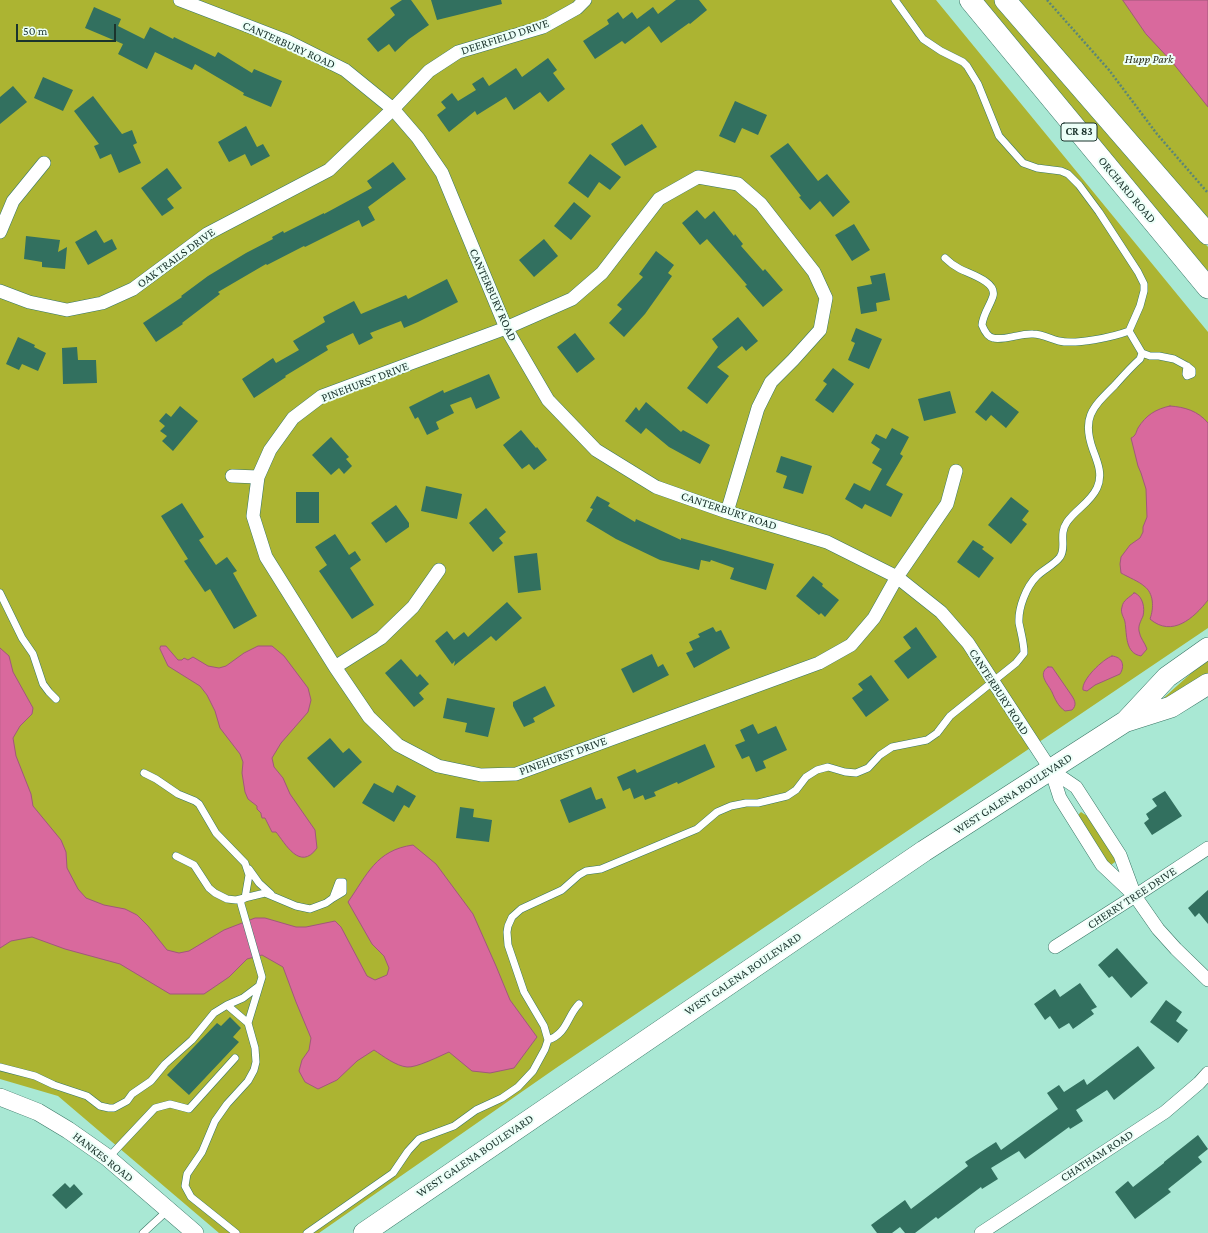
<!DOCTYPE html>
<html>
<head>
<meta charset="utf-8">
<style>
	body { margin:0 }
	#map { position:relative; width:1208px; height:1233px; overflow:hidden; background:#a9e8d4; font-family:"Crimson Pro",serif }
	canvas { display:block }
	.scale { position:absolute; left:16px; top:24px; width:100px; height:18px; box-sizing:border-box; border:2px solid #1b342d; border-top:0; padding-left:5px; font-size:12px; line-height:14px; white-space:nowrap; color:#1b342d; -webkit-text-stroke:3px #ecfff8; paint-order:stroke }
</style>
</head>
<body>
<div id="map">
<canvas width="1208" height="1233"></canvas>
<div class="scale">50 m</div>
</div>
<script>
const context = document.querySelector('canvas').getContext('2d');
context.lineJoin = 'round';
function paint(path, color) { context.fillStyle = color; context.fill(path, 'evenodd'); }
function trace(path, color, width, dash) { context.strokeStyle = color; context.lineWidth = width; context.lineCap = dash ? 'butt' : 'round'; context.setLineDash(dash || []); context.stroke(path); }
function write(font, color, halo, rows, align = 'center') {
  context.font = font + ' "Crimson Pro",serif'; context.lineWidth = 4; context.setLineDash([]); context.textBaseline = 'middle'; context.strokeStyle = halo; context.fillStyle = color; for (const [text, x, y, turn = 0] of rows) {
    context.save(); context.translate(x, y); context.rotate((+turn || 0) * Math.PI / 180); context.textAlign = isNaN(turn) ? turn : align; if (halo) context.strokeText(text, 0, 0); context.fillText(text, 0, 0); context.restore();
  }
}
const green = new Path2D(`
	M0 0H936L1208 332V628L556 1068 319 1233H219L58 1096 0 1079Z
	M982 0H995L1208 247V271L1191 255Z
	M1019 0H1208V221Z
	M1208 658V677L1158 703Z
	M1081 812 1087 816 1115 858V862L1111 865 1107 862 1079 818V814Z`);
const water = new Path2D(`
	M1123 0H1208V107L1173 63 1146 34Z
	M1170 406C1185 407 1198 411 1208 423V600C1194 618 1172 638 1150 619 1154 608 1154 593 1144 586 1140 582 1128 577 1121 573L1120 564 1121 557 1130 545 1140 538 1143 532V527L1147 517 1146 489 1141 473 1138 466 1131 438C1136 436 1136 432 1138 428 1146 415 1156 409 1170 406Z
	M1134 593H1135C1143 597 1145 608 1143 616 1141 621 1138 625 1139 631 1140 638 1145 643 1147 649L1141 656C1125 653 1127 635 1125 622 1124 617 1120 613 1122 607 1123 600 1129 598 1134 593Z
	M161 646H166L178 660H182L184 658 188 660 193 657 208 666 219 668 226 666 244 653 258 646H272L284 656 308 688 311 700 308 712 281 743 272 758 274 767 283 778 290 794 315 830 317 848C300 872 285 843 276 832H272L265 818H262L261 814V813L257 809V806L248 799 245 792 242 773 243 762 240 754 220 728 215 711 207 695 200 686 168 666 160 649Z
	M0 648 9 656 13 672 33 708 32 714 20 726 13 738 16 756 31 794 33 806 61 840 66 852 67 868 78 889 86 898 104 905 125 909 137 915 148 926 167 950 179 953 189 951 224 930 255 918H265L296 927H306L335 921 341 927 367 976 375 980 387 975 389 968 384 956 372 944 348 902C367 875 376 850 413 845L436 864 473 914 496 966 510 1000 537 1037 514 1068 490 1073 472 1071 449 1052C440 1056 416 1068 407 1067 396 1066 383 1056 374 1050L357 1061 337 1080 318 1089 305 1082 299 1071 302 1060 309 1050 311 1038 296 1002 283 967 262 955 247 959 229 977 204 994H170L120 964 65 949 32 937 11 941 0 948Z
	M1112 656C1123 657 1125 666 1120 674L1095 685 1087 691 1083 690C1081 680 1103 659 1112 656Z
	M1048 667H1052L1072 696C1075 701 1077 705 1072 710L1065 711C1058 706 1055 699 1052 692 1048 684 1037 674 1048 667Z`);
const building = new Path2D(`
	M402 0H411L429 25 409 39 395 52 389 44 378 52 367 39 395 15 390 8Z
	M431 0H501L502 4 437 20Z
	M676 0H699L707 10 690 24 689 23 661 43 649 26 625 44 622 41 595 59 583 41 609 24 607 20 618 12 623 19 632 12 637 19 653 7 658 14Z
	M94 7 121 19 118 26 144 39 150 27 173 39 174 37 215 57 218 52 252 73 254 69 282 81 271 107 243 95 244 93 195 64 192 70 155 52 147 69 118 54 123 44 85 28Z
	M548 58 557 70 553 73 565 89 548 102 540 92 514 110 506 97 477 115 475 111 449 132 437 115 446 108 441 102 452 93 458 101 476 90 472 84 483 77 489 86 516 68 522 77Z
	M43 77 73 90 63 111 34 98Z
	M13 86 27 102 0 124V97Z
	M93 96 122 134 132 130 137 143 133 145 141 163 119 173 111 154 100 159 94 146 99 144 74 111Z
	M735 101 767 115 758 135 742 128 735 143 719 136Z
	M642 124 657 147 625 166 611 144Z
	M246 126 257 147 263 144 270 156 251 166 245 154 229 162 218 142Z
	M788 143 818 181 827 174 850 202 833 217 820 201 810 210 799 197 801 196 770 156Z
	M590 154 621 177 610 190 599 182 588 198 568 183Z
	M393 162 406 179 368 207 375 220 362 227 359 220 305 247 304 246 267 265 266 264 218 292 220 294 182 323 183 324 156 342 143 323 182 297 181 296 208 276 246 253 273 239 272 237 283 231 284 233 324 213V214L372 188 367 181Z
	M167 168 182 188 167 199 174 208 162 216 141 188Z
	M574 202 591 216 571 240 554 226Z
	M697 210 705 219 714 211 734 236 735 234 743 244 741 246 763 271 765 269 783 290 763 307 745 286 747 285 707 239 700 245 682 223Z
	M854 224 870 250 852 261 835 235Z
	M96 230 104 243 112 239 117 249 88 265 75 242Z
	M26 236 60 240 58 252 67 247 65 269 42 267V262L24 259Z
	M544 239 558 256 534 277 519 260Z
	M656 251 674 265 668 273 672 276 645 314 624 337 609 323 622 309 617 305 643 277 639 274Z
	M885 273 890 300 876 303 877 311 861 314 857 287 872 284 870 276Z
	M447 279 458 302 418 322 404 328 401 321 370 333 373 338 359 345 353 333 326 346 328 350 285 376 286 377 254 398 242 379 273 358 276 363 299 350 293 341 325 322 323 317 354 301 361 314 406 295 408 299Z
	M738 317 758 341 746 351 742 346 717 367 729 376 707 404 687 388 718 347 712 339Z
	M856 328 882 339 869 369 848 360 855 343 851 341Z
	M575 333 595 359 577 373 557 347Z
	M18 337 35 345 34 347 46 353 38 371 22 364 19 370 6 364Z
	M77 347 78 360H96L97 383 63 384 62 348Z
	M833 368 854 384 833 413 815 400 827 384 823 381Z
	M489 374 500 398 476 409 471 397 450 405 454 413 436 422 439 429 427 435 418 417 415 419 409 407 443 390 444 393Z
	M950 391 956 413 924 421 918 399Z
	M992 391 1019 412 1006 428 991 415 986 421 975 412Z
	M646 402 681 432 683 430 710 445 700 464 669 447 646 428 641 434 625 421 636 407 639 411Z
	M180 406 198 421 173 451 162 441 167 436 160 431 165 426 159 421 166 413 171 417Z
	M892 428 909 437 900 454 903 456 886 485 903 494 891 517 865 504 862 509 845 499 854 483 870 491 882 469 872 463 880 449 871 443 876 434 886 439Z
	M521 430 536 448 537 447 547 460 534 470 529 464 522 469 503 445Z
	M331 437 349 457 346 459 352 466 344 474 339 468 331 475 312 455Z
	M781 456 812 466 803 494 783 488 787 476 776 472Z
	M426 486 462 494 457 519 421 511Z
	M296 492H319V523H296Z
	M597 496 610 503 608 506 635 522 636 519 681 540V538L774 564 766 590 730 579 734 568 711 560 710 562 701 560 699 570 660 560 616 539 586 521 593 509 590 508Z
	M1011 497 1029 511 1022 520 1027 524 1011 544 988 525Z
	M182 503 204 537 199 540 216 565 227 557 237 571 233 573 257 616 234 629 210 589 205 592 184 561 188 559 161 516Z
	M396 505 409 523V527L386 543 371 523Z
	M486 508 506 532 499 538 503 543 493 552 469 523Z
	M335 534 349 555 355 551 361 560 350 568 374 605 352 619 319 571 327 565 315 547Z
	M973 540 984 547 982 549 994 558 979 578 957 562Z
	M537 553 541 590 518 593 514 556Z
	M813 576 823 584 822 586 839 600 825 617 821 613 819 615 796 596Z
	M507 602 522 618 496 641 491 636 454 666 455 661 452 664 435 641 447 631 454 640 464 632 468 637Z
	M713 627 716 632 721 630 730 648 694 668 686 653 693 650 689 642 700 637 698 634Z
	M916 627 937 657 908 679 894 661 911 648 903 637Z
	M652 654 658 667 663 664 669 675 633 693 621 669Z
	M401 659 417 677 420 674 429 684 419 693 424 699 414 707 385 673Z
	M871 675 889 700 866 717 852 698 863 690 858 684Z
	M545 686 555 706 533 718 535 722 524 727 513 706V702Z
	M447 698 495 708 488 737 465 732 467 723 443 718Z
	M753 724 758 734 776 726 787 750 763 761 766 768 756 772 749 756 742 759 735 745 745 741 740 730Z
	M330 738 343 753 349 748 362 762 334 788 307 758Z
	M705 744 715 767 678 784 677 782 654 792 656 796 645 800 643 795 634 799 630 788 623 791 617 777 635 769 637 773Z
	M374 783 393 793 397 785 416 796 409 808 404 805 394 822 362 803Z
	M591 787 596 800 602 798 606 808 569 823 560 800Z
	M1165 791 1182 816 1152 835 1144 823 1149 819 1146 814 1157 806 1152 799Z
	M460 807 474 809 473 817 492 820 489 842 456 838Z
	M1208 890V924L1199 913 1195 917 1188 908Z
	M1117 948 1148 983 1131 998 1112 976 1109 978 1098 965Z
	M1080 983 1097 1007 1091 1010 1094 1014 1073 1029 1069 1023 1059 1029 1050 1016 1045 1020 1034 1004 1055 989 1060 997Z
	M1166 1000 1182 1012 1176 1021 1188 1030 1178 1043 1150 1022Z
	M230 1017 241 1028 233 1037 239 1042 189 1095 167 1075 217 1023 221 1026Z
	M1138 1046 1155 1068 1114 1100 1107 1090 1076 1110 1083 1121 1070 1129 1069 1127 1025 1159 1019 1151 991 1168 998 1179 982 1189 981 1187 938 1219 936 1217 915 1233H905L900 1227 892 1233H877L871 1225 905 1200 911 1209 968 1166 965 1162 996 1142 1001 1150 1058 1109 1047 1093 1059 1085 1064 1092 1084 1079 1087 1085Z
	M1198 1135 1208 1149 1198 1157 1202 1162 1168 1189 1171 1192 1135 1219 1115 1192 1128 1181 1133 1187 1164 1163V1162Z
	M65 1183 70 1188 74 1184 83 1194 66 1209 52 1195Z`);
const path = new Path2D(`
	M1047 0 1109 70 1157 134 1208 193`);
const service = new Path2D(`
	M895 0 923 39 941 51 963 62 967 66 978 84 999 136 1023 163 1037 168 1061 171 1068 174 1079 185 1099 212 1138 272 1144 284V291L1140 306 1129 331C1113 337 1076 345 1059 341 1051 339 1042 334 1033 334 1021 333 1003 341 993 338 987 337 984 330 982 325 983 314 990 306 993 296 997 282 970 274 960 269 954 266 949 262 945 258
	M1129 331 1142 353 1150 356H1159L1174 359 1187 366 1192 370V374L1187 376 1186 374 1187 366
	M0 593 22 638 33 654 43 684 49 692 56 699
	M144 773 156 779 178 794 195 801 199 804 216 833 245 863 249 875 245 898 241 900V904L262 977 248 1023 255 1048 256 1062 254 1070 248 1081 227 1104 215 1121 202 1152 187 1174 185 1186 191 1197 236 1233
	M176 856 194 865 209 888 215 893 227 899 236 900 265 893 296 906 310 909 326 903 333 898 339 882H343V892L333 898
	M249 869 259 883 271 894
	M579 1004C567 1016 567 1034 548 1040L544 1026 524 992 508 945 507 932 508 926 512 917 521 909 562 890 579 875 586 871 601 869 697 829 717 812 731 806 746 803H758L787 796 796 790 806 777 817 770 828 767 845 772 856 773 868 768 880 755 892 747 927 740 937 733 950 716 1016 663 1024 653C1024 643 1021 633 1019 623 1018 608 1026 587 1037 576 1044 569 1054 565 1060 557 1067 547 1058 535 1067 522 1076 509 1090 503 1097 488 1103 475 1098 463 1093 450 1081 417 1093 407 1115 385 1123 376 1131 367 1140 359L1142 353
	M248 1023 227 1005 243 998 259 986
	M0 1067 35 1076 54 1085 87 1096 100 1106 109 1108H114L127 1101 132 1094 151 1081 165 1064 192 1040 214 1013 227 1005
	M108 1158 155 1108 170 1104 189 1109 235 1058
	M143 1233 168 1210
	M307 1233 393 1173 408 1151 419 1139 454 1126 476 1110 502 1098 518 1087 533 1071 545 1049 548 1040`);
const minor = new Path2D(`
	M180 0 287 41 345 70 393 109 418 138 442 173 506 328 548 400 596 450 656 487 727 512 827 542 897 577 941 612 968 643 1051 770 1060 798 1102 865 1135 896 1158 929 1176 949 1208 980
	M0 232 13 201 44 163
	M0 291 29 302 67 310 102 303 133 289 207 234 329 170 393 109 429 71 458 52 543 27 577 8 585 0
	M232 476 258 477
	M727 512 758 408 771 382 793 360 820 330 826 298 814 272 761 204 738 184 698 177 659 199 602 273 572 299 506 328 322 396 293 418 270 450 258 477 253 516 266 557 335 667 369 717 398 745 438 766 481 775 516 774 819 663 851 645 874 618 897 577 947 504 956 471
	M335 667 381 638 413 607 439 570
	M1051 770 1076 787 1120 855 1134 893
	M1055 947 1135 896 1208 848
	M981 1233 1165 1112 1199 1083 1208 1073`);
const tertiary = new Path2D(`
	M0 1097 38 1112 68 1130 108 1158 195 1233`);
const primary = new Path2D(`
	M970 0 1208 288
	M1005 0 1208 234
	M1127 721 1171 707 1208 684
	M364 1233 924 851 1126 721 1167 677 1208 648`);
const shields = [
	[1079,132,36]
];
const shieldNames = [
	["CR 83",1079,132]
];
const streetNames = [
	["DEERFIELD DRIVE",505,37,-18],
	["CANTERBURY ROAD",289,45,24],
	["ORCHARD ROAD",1127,190,50],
	["OAK TRAILS DRIVE",176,258,-36],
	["CANTERBURY ROAD",493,295,66],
	["PINEHURST DRIVE",365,382,-21],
	["CANTERBURY ROAD",729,511,18],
	["CANTERBURY ROAD",999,692,57],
	["PINEHURST DRIVE",563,756,-20],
	["WEST GALENA BOULEVARD",1013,794,-33],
	["CHERRY TREE DRIVE",1132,898,-33],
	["WEST GALENA BOULEVARD",743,974,-34],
	["WEST GALENA BOULEVARD",475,1156,-34],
	["CHATHAM ROAD",1097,1156,-33],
	["HANKES ROAD",103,1157,38]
];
const parkNames = [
	["Hupp Park",1149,59]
];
paint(green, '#acb432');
paint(water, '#d9699d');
trace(water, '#a0597b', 1);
paint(building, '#32705f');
trace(service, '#387665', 8);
trace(minor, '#387665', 14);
trace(tertiary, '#387665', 18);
trace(primary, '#387665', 22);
trace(path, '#5b8578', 2.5, [2, 2]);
trace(service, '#fff', 7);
trace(minor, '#fff', 13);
trace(tertiary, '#fff', 17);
trace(primary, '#fff', 21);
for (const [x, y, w] of shields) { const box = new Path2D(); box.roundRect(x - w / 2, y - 9, w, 18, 3); context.fillStyle = '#ecfff8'; context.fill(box); trace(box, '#1b342d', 1); }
write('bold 11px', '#1b342d', null, shieldNames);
write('12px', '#1b342d', '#ecfff8', streetNames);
write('italic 12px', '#2c2e19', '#ecfff8', parkNames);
</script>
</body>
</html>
